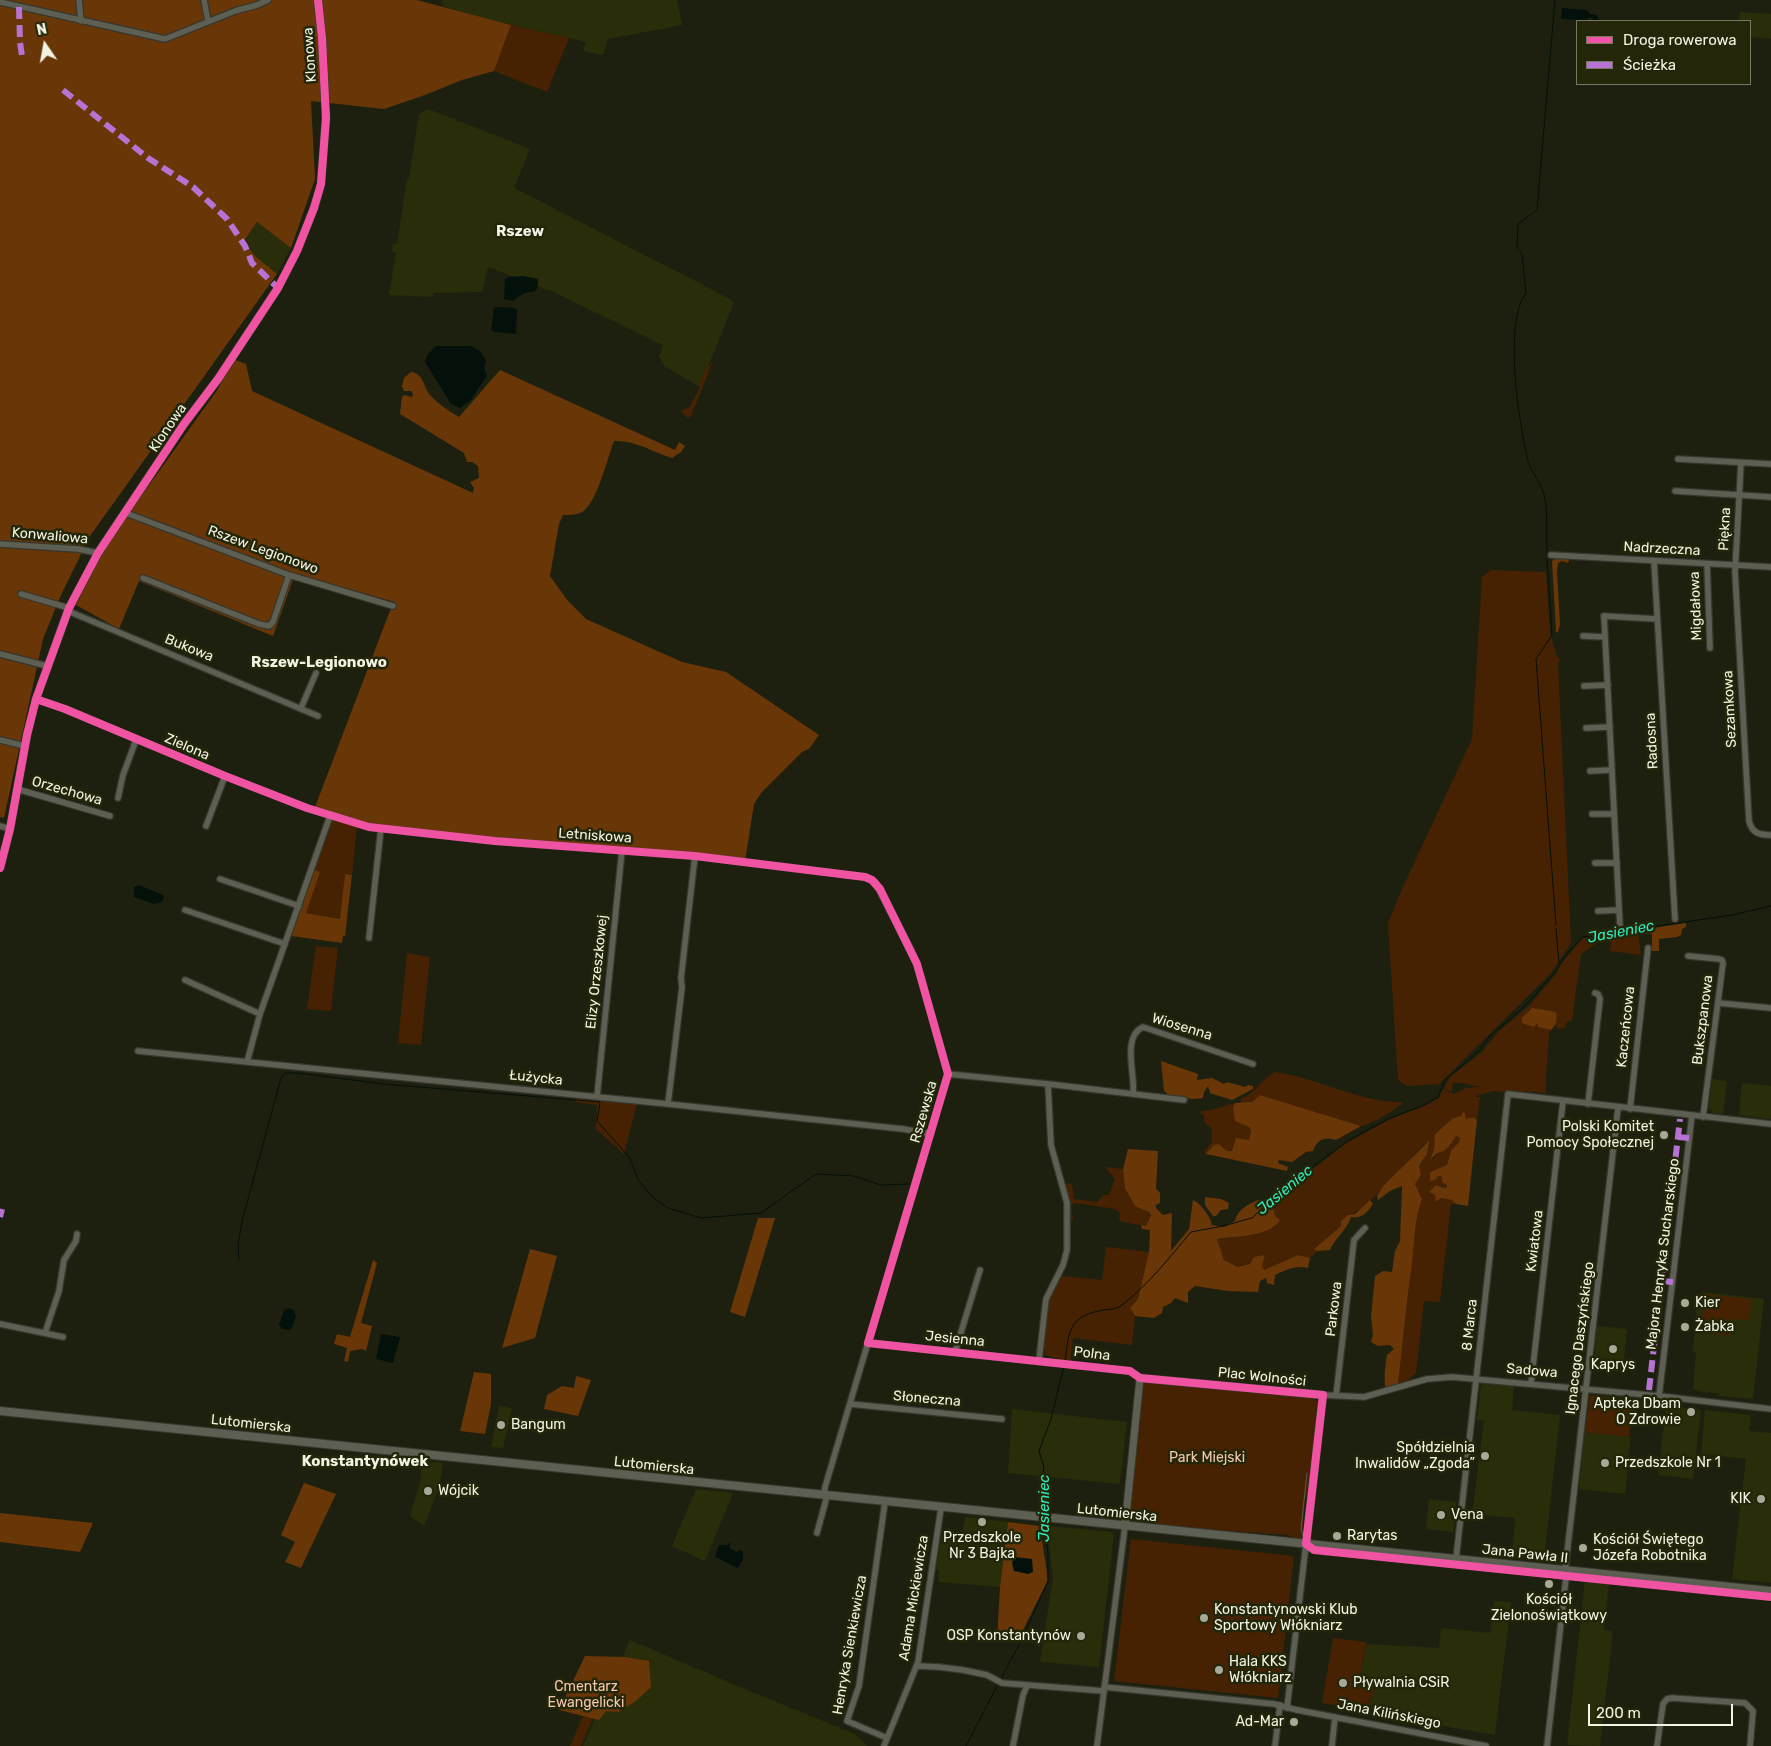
<!DOCTYPE html>
<html>
<head>
<meta charset="utf-8">
<style>
	body { margin:0 }
	#map { position:relative; width:1771px; height:1746px; overflow:hidden; background:#1e200f; font-family:Rubik,sans-serif }
	canvas { display:block }
	.legend { position:absolute; left:1576px; top:20px; width:175px; height:65px; box-sizing:border-box; background:#242609; border:1px solid #767860; margin:0; padding:6px 9px; list-style:none; font-size:15px; color:#f2f4e3 }
	.legend li { display:flex; align-items:center; gap:10px; height:25px }
	.legend b { width:25px; border:1px solid #767860 }
	.north { position:absolute; left:20px; top:20px; width:50px; height:50px; -webkit-text-stroke:4px #242609; paint-order:stroke; rotate:348deg; font-size:14px; font-weight:700; line-height:20px; text-align:center; color:#f2f4e3 }
	.north::after { content:''; display:block; margin:auto; width:18px; height:22px; background:#f2f4e3; clip-path:polygon(50% 0,100% 100%,50% 72%,0 100%) }
	.scale { position:absolute; left:1588px; top:1704px; width:145px; height:22px; box-sizing:border-box; border:2px solid #f2f4e3; border-top:0; padding-left:6px; font-size:15px; line-height:18px; white-space:nowrap; color:#f2f4e3; -webkit-text-stroke:4px #242609; paint-order:stroke }
</style>
</head>
<body>
<div id="map">
<canvas width="1771" height="1746"></canvas>
<ul class="legend">
<li><b style="height:6px;background:#f153a3"></b>Droga rowerowa</li>
<li><b style="height:6px;background:#b673d3"></b>Ścieżka</li>
</ul>
<div class="north">N</div>
<div class="scale">200 m</div>
</div>
<script>
const context = document.querySelector('canvas').getContext('2d');
context.lineJoin = 'round';
function paint(path, color) { context.fillStyle = color; context.fill(path, 'evenodd'); }
function trace(path, color, width, dash) { context.strokeStyle = color; context.lineWidth = width; context.lineCap = dash ? 'butt' : 'round'; context.setLineDash(dash || []); context.stroke(path); }
function write(font, color, halo, rows, align = 'center') {
  context.font = font + ' Rubik,sans-serif'; context.lineWidth = 5; context.setLineDash([]); context.textBaseline = 'middle'; context.strokeStyle = halo; context.fillStyle = color; for (const [text, x, y, turn = 0] of rows) {
    context.save(); context.translate(x, y); context.rotate((+turn || 0) * Math.PI / 180); context.textAlign = isNaN(turn) ? turn : align; if (halo) context.strokeText(text, 0, 0); context.fillText(text, 0, 0); context.restore();
  }
}
const built = new Path2D(`
	M442 0H677L682 25 608 39 603 55 583 51 586 42 482 18 443 6Z
	M1740 12 1771 14V39L1750 37V21H1739Z
	M428 109 530 149 514 188 715 291 734 302 700 387 664 366 659 357 663 345 551 291 488 267 482 292 433 293V297L389 295 396 252 392 251 393 244H397L407 179H409L419 114Z
	M257 222 291 248 277 274 254 255 244 241Z
	M1712 1079 1727 1081 1723 1114 1713 1113 1709 1107Z
	M1742 1083 1771 1086V1119L1739 1115Z
	M1702 1292 1764 1299 1753 1399 1719 1396V1393H1711V1392L1708 1391 1707 1393 1693 1389 1696 1352H1693L1698 1295H1702Z
	M1597 1326 1627 1329 1623 1371 1593 1368Z
	M1483 1384 1514 1386 1512 1410 1560 1415 1544 1560 1512 1557 1515 1518 1472 1514 1484 1421 1477 1420 1481 1385Z
	M1666 1405 1701 1410 1693 1479 1658 1475Z
	M499 1406 512 1408 503 1448 491 1447Z
	M1012 1409 1127 1422 1120 1484 1008 1473Z
	M1705 1410 1751 1415 1749 1431 1771 1433V1583L1732 1579 1746 1459 1701 1454Z
	M1585 1432 1631 1437 1625 1494 1579 1489Z
	M422 1461 443 1463 439 1487 424 1526 410 1516 420 1482Z
	M696 1489 733 1493 705 1561 672 1546Z
	M1429 1499 1456 1502 1453 1532 1426 1529Z
	M965 1517 1008 1522 1000 1587 938 1582 939 1572 936 1569 942 1533 955 1534 963 1530Z
	M1048 1526 1112 1532 1114 1534 1099 1667 1040 1662 1053 1577 1048 1535Z
	M1585 1580 1609 1583 1604 1630 1613 1631 1600 1746 1567 1745Z
	M1494 1601 1511 1602 1495 1735 1386 1716V1712L1368 1708 1373 1689 1359 1687 1358 1686 1366 1644 1439 1648 1441 1628 1490 1633Z
	M630 1640 747 1690 855 1734 867 1746H583Z`);
const green = new Path2D(`
	M511 25 569 38 547 92 494 71Z
	M713 361 691 416 688 418 682 413V410L689 408 700 387V382L703 373Z
	M1491 570 1546 572 1550 633 1557 657 1560 659 1558 664 1571 943 1551 973 1439 1084 1407 1086 1398 1080 1388 923 1402 889 1472 739 1482 577Z
	M331 818 357 826 352 875 345 874 341 919 305 913 319 873 313 870Z
	M1641 929 1638 934 1641 955 1610 951 1611 943 1608 937 1600 941 1581 954 1572 1020 1566 1023 1565 1028 1558 1029 1555 1025 1557 1017 1556 1012 1529 1010 1526 1015 1535 1024 1537 1023 1538 1027 1551 1030 1549 1033 1545 1093 1523 1091V1094L1493 1091 1476 1096V1097H1480L1477 1120 1473 1117 1466 1119 1461 1116 1453 1118 1435 1134 1434 1149 1430 1159H1433C1439 1150 1450 1149 1456 1136L1460 1138 1459 1142C1452 1148 1449 1157 1447 1165L1430 1172 1442 1176 1447 1187 1445 1188 1440 1185 1429 1192 1435 1195 1437 1202 1441 1198 1453 1200 1456 1204H1451L1440 1302 1424 1301 1416 1373 1408 1380 1398 1384C1403 1344 1406 1304 1412 1264 1415 1242 1414 1220 1422 1199L1415 1184 1419 1166 1423 1162 1428 1142C1409 1156 1367 1213 1348 1215L1341 1226 1316 1247 1315 1249 1318 1251 1310 1258 1298 1255 1264 1270 1262 1266 1250 1264 1239 1267 1224 1260 1217 1239 1242 1236 1267 1230 1275 1216 1272 1201 1345 1144 1390 1119 1429 1104 1439 1098 1443 1089 1454 1094 1466 1088 1480 1087 1462 1083H1453L1452 1092 1444 1088 1450 1077 1482 1052 1498 1032 1529 1006 1557 973 1560 965 1583 938 1608 936V934Z
	M316 946 338 948 331 1011 307 1009Z
	M407 953 430 957 421 1045 398 1043Z
	M1275 1072C1316 1077 1362 1104 1403 1102 1396 1110 1372 1124 1361 1126L1260 1095C1253 1102 1250 1104 1241 1102V1099C1255 1093 1262 1079 1275 1072Z
	M577 1097 637 1103 624 1154 596 1129 597 1105 575 1102Z
	M1235 1103 1233 1107 1251 1130 1249 1140H1241L1233 1151H1227L1219 1144 1206 1154 1204 1152 1212 1142 1211 1128 1204 1122V1114H1200L1202 1111C1217 1110 1222 1106 1235 1103Z
	M1105 1167 1123 1169 1125 1189 1131 1201 1151 1214 1146 1226 1122 1222 1119 1219 1120 1213 1116 1209 1075 1203 1071 1205 1073 1218 1072 1222H1070V1210L1065 1185 1068 1183 1072 1184 1074 1199 1097 1202 1104 1195H1109L1115 1179Z
	M1106 1247 1149 1252 1138 1300 1130 1308 1135 1316 1132 1345 1073 1338 1070 1362 1045 1355C1042 1338 1045 1315 1050 1298 1052 1291 1058 1284 1061 1276L1102 1280Z
	M1706 1294 1751 1299 1749 1320 1732 1319 1730 1336 1698 1332 1699 1315H1703Z
	M1145 1381 1310 1397 1315 1399 1319 1404 1308 1486 1306 1499H1305L1302 1538 1298 1540 1287 1535 1133 1524 1129 1519 1142 1385Z
	M1590 1395 1633 1400 1629 1437 1585 1432Z
	M1131 1539 1294 1556 1278 1698 1114 1681Z
	M1333 1638 1366 1642 1358 1686 1359 1687 1373 1688 1374 1689 1372 1697H1370L1368 1708 1362 1710 1322 1703Z
	M583 1716 593 1718 581 1746H570Z`);
const forest = new Path2D(`
	M0 0H417L511 25 494 71 462 80 425 95 384 109 311 101 315 179 291 248 257 222 244 241 254 255 277 274 90 536 61 595 43 639 4 818 0 817Z
	M233 359 246 364 252 391 473 493 474 488 470 482 479 478 478 466 472 462H467L464 453 400 414 402 397 404 395 412 397 413 394 411 391H404L402 386 404 378 411 372C424 374 423 386 430 395 438 404 449 411 459 417L500 370 675 450 679 442 685 446 681 452 672 458C653 452 635 440 614 441 608 457 596 505 582 512 577 515 569 515 563 515L559 524 550 576 568 601 586 619 682 662 726 672 819 735 809 749 802 752 761 793 754 804 745 861 373 826 333 814 315 807 391 608 393 607 395 602 295 574 273 636 139 581 119 629 76 605 104 548 218 389Z
	M1558 556 1570 558 1568 563 1562 561 1558 563 1557 572 1560 624 1558 632H1556L1552 561Z
	M313 870 320 872 306 913 340 919 345 874 352 875 345 936H343L342 943 291 936Z
	M1686 923V927L1682 929 1681 935 1677 937 1659 939V951H1652V934L1641 933 1640 930Z
	M1532 1008 1556 1012C1558 1018 1556 1026 1551 1030L1538 1027 1537 1023 1534 1027 1522 1023V1018Z
	M1161 1061 1198 1074 1197 1080 1212 1078 1224 1084 1227 1082 1245 1087 1248 1085 1253 1086V1089L1232 1100 1210 1093 1208 1086 1204 1092 1203 1098 1194 1099 1171 1097 1164 1091Z
	M1260 1095 1361 1126 1336 1140C1324 1136 1317 1140 1313 1151L1306 1152 1292 1162 1279 1160 1278 1163 1288 1167 1287 1171 1206 1154 1214 1145 1219 1144 1227 1151H1232L1236 1138 1249 1140 1251 1130 1249 1127 1235 1121 1233 1107 1235 1103 1252 1102Z
	M1463 1112 1465 1113 1466 1119 1473 1117 1477 1120 1468 1206 1456 1204 1452 1200 1441 1198 1436 1202 1435 1195 1429 1192 1436 1185 1445 1188 1447 1187V1185L1442 1182V1176H1438L1435 1180 1430 1181V1172L1447 1165 1451 1151 1459 1142 1460 1138 1456 1136C1453 1141 1449 1147 1445 1150 1442 1152 1439 1152 1436 1154 1434 1156 1432 1158 1430 1160L1434 1149 1435 1134 1453 1118 1461 1116Z
	M1429 1141 1427 1154 1419 1166 1421 1175 1415 1184 1422 1199C1414 1220 1415 1241 1412 1264 1406 1304 1403 1344 1398 1384L1385 1387C1384 1377 1385 1365 1387 1355L1394 1349 1390 1345 1378 1346 1371 1342 1373 1335 1371 1317 1375 1276 1383 1271 1392 1272 1395 1251 1400 1241 1402 1186 1390 1191 1378 1200 1377 1196 1384 1185Z
	M1128 1149 1158 1151 1156 1189 1160 1193V1203L1156 1205V1208L1163 1215 1172 1213 1171 1251 1189 1229 1193 1200C1201 1204 1210 1216 1212 1225L1224 1227 1235 1221C1237 1210 1248 1204 1258 1200L1262 1202 1268 1199 1272 1201 1275 1216 1280 1220C1270 1237 1234 1236 1217 1239L1224 1260 1238 1267 1250 1264 1254 1257 1265 1255 1262 1266 1264 1270 1298 1255 1310 1258 1308 1268C1296 1265 1286 1270 1275 1275L1274 1285 1267 1283 1266 1278 1260 1281 1258 1292 1228 1291 1195 1286 1188 1292V1303L1175 1298 1171 1303 1163 1307 1162 1313 1154 1318 1135 1316 1130 1308 1138 1299 1149 1252 1150 1230 1142 1229 1141 1225 1146 1226 1151 1215 1149 1212 1135 1206 1125 1189 1123 1169Z
	M1205 1197 1221 1199 1229 1203 1228 1209 1221 1210 1216 1216H1213L1205 1205Z
	M1370 1200 1373 1204C1367 1213 1361 1219 1351 1217 1347 1230 1335 1238 1330 1250L1318 1251 1314 1249 1341 1226V1221L1348 1215 1355 1214Z
	M758 1218H775L745 1317 730 1312Z
	M530 1249 557 1256 535 1338 502 1348Z
	M373 1260 377 1263 361 1323 372 1326 366 1351 362 1349 350 1351 348 1362 344 1361 347 1348 334 1344 337 1334 350 1337Z
	M474 1372 491 1374V1404L485 1434 460 1431Z
	M576 1376 591 1380 578 1416 544 1409 547 1395 562 1386 574 1388Z
	M304 1483 336 1494 301 1568 285 1562 295 1542 281 1535Z
	M0 1513 93 1523 80 1552 0 1542Z
	M1008 1522 1040 1526 1048 1580 1017 1642 997 1641 1000 1587Z
	M585 1656 625 1657 649 1661 651 1687 636 1701 618 1712 606 1711 599 1720 559 1710Z`);
const water = new Path2D(`
	M1562 8 1587 10 1590 14 1597 15 1599 19 1595 21 1590 17 1587 20 1561 19Z
	M523 276 538 279C539 296 531 290 523 294 519 296 516 299 512 301L504 299 505 279 509 277Z
	M497 307 514 308 517 310 516 334 494 332 491 330 494 308Z
	M436 346H471L480 351 486 361 484 367 487 376 470 401 460 408 451 404 425 362 428 354Z
	M139 885 163 895 164 898 162 902 154 904 134 897V887Z
	M289 1308 294 1310 296 1317 292 1328 289 1330 282 1329 279 1325 284 1310Z
	M381 1334 400 1337 393 1363 376 1359Z
	M730 1542V1548L736 1552 740 1550 743 1552V1559L739 1567 737 1568 715 1557 719 1545H727Z
	M1014 1557 1032 1559 1033 1572 1028 1574 1014 1571 1012 1563Z`);
const stream = new Path2D(`
	M1547 553C1546 535 1548 517 1545 499 1543 485 1532 474 1528 461 1519 424 1503 323 1526 293L1522 254 1517 248 1518 224 1537 210 1555 0
	M1547 559 1552 635 1536 659 1556 925
	M1556 929 1559 963
	M239 1261 238 1245 242 1221 281 1078 285 1073H297L384 1084 600 1102 597 1121 629 1157 638 1179 651 1196 668 1208 701 1218 761 1213 816 1174 854 1176 881 1185 910 1184
	M1065 1362C1069 1331 1068 1316 1104 1310 1110 1309 1118 1309 1122 1305 1148 1285 1170 1257 1191 1232L1223 1226 1252 1218 1281 1190 1349 1140 1388 1119 1422 1106 1438 1097 1445 1080 1479 1051 1490 1036 1525 1006 1556 971 1565 956 1583 937 1732 915 1771 906
	M1043 1514 1042 1480 1044 1467 1039 1451 1051 1419 1064 1366
	M1000 1680 1020 1643 1048 1581V1553L1043 1521
	M966 1746 998 1684`);
const minor = new Path2D(`
	M79 0 81 21
	M204 0 208 22
	M0 2 165 39 235 11 257 5 268 0
	M1678 459 1771 464
	M1741 463 1735 572 1749 821C1752 833 1759 835 1771 835
	M1675 491 1771 497
	M126 513 289 575 393 606
	M0 544 78 549 98 553
	M1551 555 1771 567
	M1654 561 1675 919
	M1707 564 1710 648
	M143 578 259 624 269 626 273 622 289 575
	M21 594 69 608
	M68 611 318 716
	M1583 636 1605 637
	M0 654 47 666
	M1584 686 1608 685
	M36 699 65 709 225 776 307 808 369 827 495 841 695 856 865 877 875 882 909 946 917 964 948 1074 825 1487 824 1496
	M301 708 316 673
	M1586 728 1610 727
	M0 740 25 746
	M1590 771 1612 770
	M17 789 110 816
	M118 798 123 775 136 740
	M1592 814H1614
	M0 826 10 829
	M206 826 225 776
	M1595 863H1617
	M220 879 299 906
	M185 910 285 944
	M1598 911 1619 910
	M1620 927 1604 616 1657 619
	M369 938 381 828
	M1688 956 1719 959 1722 960 1723 963 1703 1117
	M185 980 260 1014
	M1718 1003 1771 1008
	M138 1051 668 1104 903 1129 931 1134
	M247 1062 260 1014 330 816
	M948 1074 1048 1084 1051 1145 1067 1203V1250L1063 1265 1046 1299 1039 1360
	M1048 1084 1184 1100
	M1133 1094C1136 1076 1121 1037 1143 1027L1253 1064
	M597 1097 622 850
	M668 1104 682 987 681 978 695 856
	M1588 1104 1600 999 1598 994 1595 993
	M1630 1109 1648 948
	M0 1324 63 1337
	M45 1333 59 1291 64 1260 76 1241 77 1234
	M868 1343 1130 1371 1140 1378
	M955 1352 980 1270
	M1531 1384 1563 1101
	M1323 1395 1364 1397 1427 1379 1452 1377 1659 1396 1771 1409
	M1336 1396 1354 1240 1365 1228
	M1659 1396 1692 1115
	M850 1404 1002 1419
	M885 1502 859 1686 847 1721 887 1738
	M817 1533 827 1496
	M1456 1559 1508 1094 1771 1124
	M917 1666 939 1667 963 1670 987 1675 1002 1683 1104 1691
	M1104 1687 1274 1704 1297 1710 1486 1746
	M1287 1708 1306 1544
	M884 1746 918 1662 941 1508
	M1013 1746 1023 1695 1027 1686
	M1097 1746 1125 1526
	M1275 1746 1280 1705
	M1332 1746 1335 1717
	M1547 1746 1566 1578 1565 1571 1618 1108
	M1657 1746 1663 1704 1667 1699 1672 1698 1745 1703 1753 1711 1750 1746`);
const tertiary = new Path2D(`
	M0 868 10 829 27 735 36 699 69 608 98 553 184 424 218 379 278 288 297 251 314 208 321 184 326 118 322 38 318 0
	M1125 1526 1140 1378 1323 1395 1306 1544`);
const secondary = new Path2D(`
	M0 1411 1771 1591`);
const tram = new Path2D(`
	M1307 1473 1301 1529 1304 1538 1312 1544
	M1246 1534 1286 1538 1309 1544 1771 1591`);
const quiet = new Path2D(`
	M19 7 20 42 22 56
	M63 90 148 158 193 187 227 219 245 246 252 263 278 288
	M1678 1137 1689 1138
	M0 1217 2 1209
	M1662 1281 1673 1282
	M1649 1390 1680 1119`);
const cycleway = new Path2D(`
	M36 699 65 709 225 776 307 808 369 827 495 841 695 856 865 877 872 880 880 889 917 964 948 1074 868 1343 1130 1371 1140 1378 1323 1395 1306 1544 1314 1550 1771 1597
	M0 868 10 829 27 735 36 699 69 608 98 553 184 424 218 379 278 288 297 251 314 208 321 184 326 118 322 38 318 0`);
const markers = [
	[1664,1135,5,"#a8aa99"],
	[1685,1303,5,"#a8aa99"],
	[1685,1327,5,"#a8aa99"],
	[1613,1349,5,"#a8aa99"],
	[1691,1412,5,"#a8aa99"],
	[501,1425,5,"#a8aa99"],
	[1485,1456,5,"#a8aa99"],
	[1605,1463,5,"#a8aa99"],
	[428,1491,5,"#a8aa99"],
	[1761,1499,5,"#a8aa99"],
	[1441,1515,5,"#a8aa99"],
	[982,1522,5,"#a8aa99"],
	[1337,1536,5,"#a8aa99"],
	[1583,1548,5,"#a8aa99"],
	[1549,1584,5,"#a8aa99"],
	[1204,1618,5,"#a8aa99"],
	[1081,1636,5,"#a8aa99"],
	[1219,1670,5,"#a8aa99"],
	[1343,1683,5,"#a8aa99"],
	[1294,1722,5,"#a8aa99"]
];
const streetNames = [
	["Klonowa",310,55,-94],
	["Klonowa",168,428,-56],
	["Piękna",1725,529,-87],
	["Konwaliowa",50,536,5],
	["Nadrzeczna",1662,549,3],
	["Rszew Legionowo",263,550,20],
	["Migdałowa",1696,606,-92],
	["Bukowa",189,648,22],
	["Sezamkowa",1730,709,-93],
	["Radosna",1652,741,-93],
	["Zielona",187,747,23],
	["Orzechowa",67,791,16],
	["Letniskowa",595,836,4],
	["Elizy Orzeszkowej",597,972,-84],
	["Bukszpanowa",1703,1020,-83],
	["Wiosenna",1182,1027,17],
	["Kaczeńcowa",1626,1027,-84],
	["Łużycka",536,1078,6],
	["Rszewska",924,1112,-74],
	["Kwiatowa",1535,1241,-83],
	["Majora Henryka Sucharskiego",1663,1254,-83],
	["Parkowa",1334,1309,-83],
	["8 Marca",1470,1325,-84],
	["Ignacego Daszyńskiego",1580,1338,-83],
	["Jesienna",955,1339,6],
	["Polna",1092,1354,7],
	["Sadowa",1532,1371,5],
	["Plac Wolności",1262,1377,6],
	["Słoneczna",927,1399,5],
	["Lutomierska",251,1424,6],
	["Lutomierska",654,1466,6],
	["Lutomierska",1117,1513,6],
	["Jana Pawła II",1525,1554,6],
	["Adama Mickiewicza",914,1598,-81],
	["Henryka Sienkiewicza",850,1645,-80],
	["Jana Kilińskiego",1389,1714,11]
];
const poiNames = [
	["Polski Komitet",1654,1127,"right"],
	["Pomocy Społecznej",1654,1143,"right"],
	["Kier",1695,1303],
	["Żabka",1695,1327],
	["Kaprys",1613,1365,"center"],
	["Apteka Dbam",1681,1404,"right"],
	["O Zdrowie",1681,1420,"right"],
	["Bangum",511,1425],
	["Spółdzielnia",1475,1448,"right"],
	["Inwalidów „Zgoda”",1475,1464,"right"],
	["Przedszkole Nr 1",1615,1463],
	["Wójcik",438,1491],
	["KIK",1751,1499,"right"],
	["Vena",1451,1515],
	["Rarytas",1347,1536],
	["Przedszkole",982,1538,"center"],
	["Nr 3 Bajka",982,1554,"center"],
	["Kościół Świętego",1593,1540],
	["Józefa Robotnika",1593,1556],
	["Kościół",1549,1600,"center"],
	["Zielonoświątkowy",1549,1616,"center"],
	["Konstantynowski Klub",1214,1610],
	["Sportowy Włókniarz",1214,1626],
	["OSP Konstantynów",1071,1636,"right"],
	["Hala KKS",1229,1662],
	["Włókniarz",1229,1678],
	["Pływalnia CSiR",1353,1683],
	["Ad-Mar",1284,1722,"right"]
];
const parkNames = [
	["Park Miejski",1207,1458],
	["Cmentarz",586,1687],
	["Ewangelicki",586,1703]
];
const neighbourhoodNames = [
	["Rszew",520,232],
	["Rszew-Legionowo",319,663],
	["Konstantynówek",365,1462]
];
const waterNames = [
	["Jasieniec",1621,932,-11],
	["Jasieniec",1285,1190,-40],
	["Jasieniec",1045,1508,-90]
];
paint(built, '#2a2d0a');
paint(green, '#462202');
paint(forest, '#693607');
paint(water, '#04100a');
trace(stream, '#04100a', 1);
trace(minor, '#36372d', 8);
trace(tertiary, '#36372d', 9);
trace(secondary, '#36372d', 10);
trace(minor, '#5e5f53', 5.5);
trace(tertiary, '#5e5f53', 7);
trace(secondary, '#5e5f53', 8);
trace(tram, '#5a5c50', 1);
trace(quiet, '#b673d3', 6, [12, 6]);
trace(cycleway, '#f153a3', 8);
for (const [x, y, r, color] of markers) { const dot = new Path2D(); dot.arc(x, y, r, 0, 2 * Math.PI); context.fillStyle = color; context.fill(dot); trace(dot, '#242609', 2); }
write('14px', '#f2f4e3', '#242609', streetNames);
write('14px', '#f2f4e3', '#242609', poiNames, 'left');
write('14px', '#f4c8ac', '#242609', parkNames);
write('bold 15px', '#f2f4e3', '#242609', neighbourhoodNames);
write('italic 15px', '#2eebbe', '#242609', waterNames);
</script>
</body>
</html>
